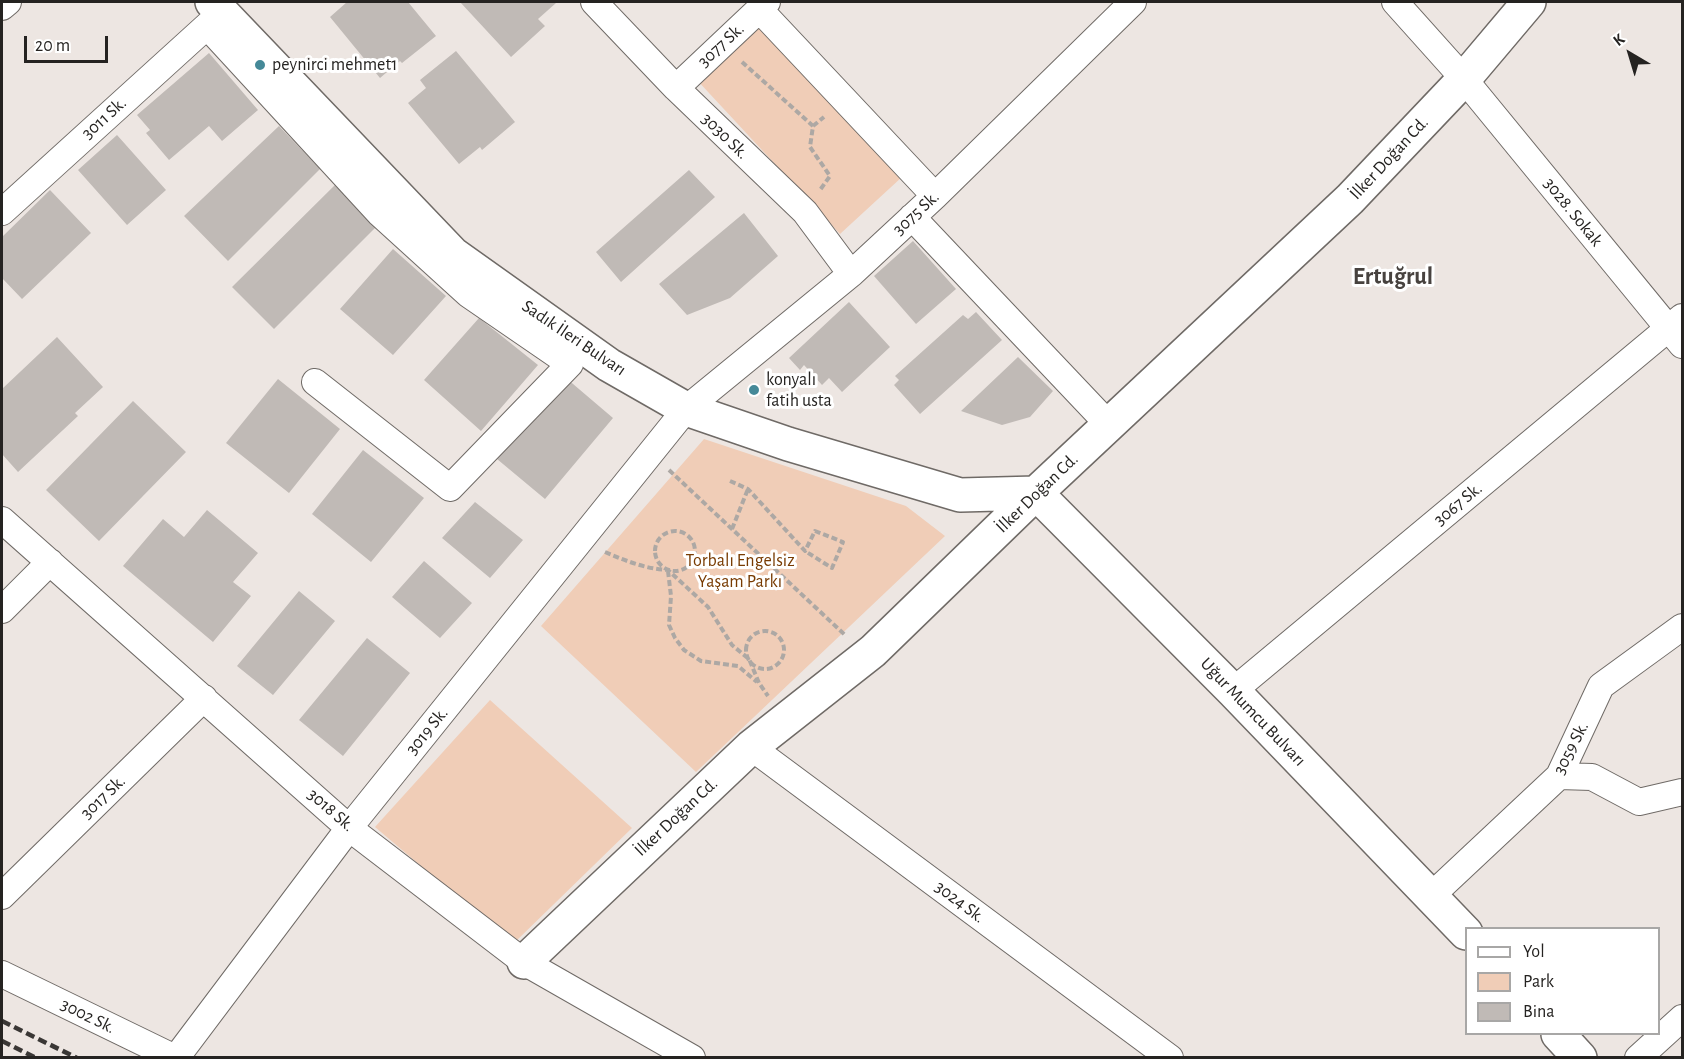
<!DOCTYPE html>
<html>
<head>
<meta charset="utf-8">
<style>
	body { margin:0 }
	#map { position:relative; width:1684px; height:1059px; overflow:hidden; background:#ede6e2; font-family:"Alegreya Sans",sans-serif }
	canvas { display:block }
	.frame { position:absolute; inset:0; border:3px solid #252321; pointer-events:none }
	.legend { position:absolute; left:1465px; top:927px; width:195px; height:108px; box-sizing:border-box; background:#fff; border:2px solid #a8a7a6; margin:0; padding:8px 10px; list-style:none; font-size:18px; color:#252321 }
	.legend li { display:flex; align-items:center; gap:12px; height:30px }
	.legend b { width:30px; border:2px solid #a8a7a6 }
	.north { position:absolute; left:1600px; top:24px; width:60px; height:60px; -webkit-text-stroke:4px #fff; paint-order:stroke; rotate:322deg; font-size:16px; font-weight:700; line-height:24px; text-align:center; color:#252321 }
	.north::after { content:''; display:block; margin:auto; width:21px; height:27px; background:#252321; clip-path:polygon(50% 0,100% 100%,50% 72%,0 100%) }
	.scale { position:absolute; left:24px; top:36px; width:84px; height:27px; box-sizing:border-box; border:3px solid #252321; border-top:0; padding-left:8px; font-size:18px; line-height:21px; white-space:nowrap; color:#252321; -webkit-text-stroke:4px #fff; paint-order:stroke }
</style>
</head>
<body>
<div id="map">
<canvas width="1684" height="1059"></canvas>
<div class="frame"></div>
<ul class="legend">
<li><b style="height:8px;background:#fff"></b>Yol</li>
<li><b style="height:16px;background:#f0cdb7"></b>Park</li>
<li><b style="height:16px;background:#c0bab6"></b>Bina</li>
</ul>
<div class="north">K</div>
<div class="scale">20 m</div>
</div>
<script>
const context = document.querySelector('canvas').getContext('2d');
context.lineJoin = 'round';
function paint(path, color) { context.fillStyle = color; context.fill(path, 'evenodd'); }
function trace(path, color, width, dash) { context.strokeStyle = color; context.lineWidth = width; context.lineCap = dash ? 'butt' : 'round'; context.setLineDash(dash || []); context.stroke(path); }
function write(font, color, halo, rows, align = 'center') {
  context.font = font + ' "Alegreya Sans",sans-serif'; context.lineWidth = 6; context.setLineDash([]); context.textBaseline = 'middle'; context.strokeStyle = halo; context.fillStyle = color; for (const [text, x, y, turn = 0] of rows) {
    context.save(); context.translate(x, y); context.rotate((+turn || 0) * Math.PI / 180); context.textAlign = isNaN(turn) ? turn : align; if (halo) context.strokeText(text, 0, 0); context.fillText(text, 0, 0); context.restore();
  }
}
const green = new Path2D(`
	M755 23 902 177 840 234 696 79Z
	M704 439 906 506 945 536 696 772 541 626Z
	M490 700 632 828 513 944 375 827Z`);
const building = new Path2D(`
	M347 2H408L436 36 402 63 400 61 380 78 330 17Z
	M460 2H555L556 3 538 19 545 26 511 57Z
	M456 51 515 122 482 150 480 147 459 164 408 103 426 88 420 80Z
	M209 53 258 110 222 141 209 126 169 160 146 133 150 130 137 115Z
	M279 126 320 169 228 261 184 216Z
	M117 135 166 190 127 225 78 170Z
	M689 170 715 197 621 282 596 252Z
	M336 184 378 225 274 329 232 287Z
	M50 190 91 233 22 299 2 278V237Z
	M744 213 778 256 730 298 687 315 659 284Z
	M913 241 956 289 916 324 874 276Z
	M393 249 446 296 393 355 340 309Z
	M849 302 890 347 842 392 829 378 822 385 804 365 800 370 789 358Z
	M976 312 1002 340 920 414 894 385 899 380 895 376 963 315 968 319Z
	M479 318 538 365 481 431 424 380Z
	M57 337 103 387 75 413 78 416 18 472 2 454V389Z
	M1018 357 1053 391 1030 417 1002 425 961 411Z
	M566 378 613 418 545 499 497 459Z
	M278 379 340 429 289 493 226 443Z
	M133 401 186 452 99 541 46 490Z
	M363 450 424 498 371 562 312 514Z
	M475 502 523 540 490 578 442 538Z
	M207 510 258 553 233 582 251 596 213 642 123 566 163 519 184 537Z
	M424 561 472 603 440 638 392 597Z
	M299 591 335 621 273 695 237 666Z
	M367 638 410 673 343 756 299 720Z`);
const path = new Path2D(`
	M742 62 813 126 810 147 830 176 820 190
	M813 126 824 117
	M669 470 845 635
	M730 481 748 489 805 551 815 531 843 542 832 568 805 551
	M732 529 748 489
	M655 551a20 20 0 1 1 40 0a20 20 0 1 1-40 0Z
	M605 552C626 561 646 569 668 570L708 607 732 645 749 659 759 683 768 696
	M668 571 671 596 669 625 675 638 684 650 701 661 738 666 757 682
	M746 650a19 19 0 1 1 38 0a19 19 0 1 1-38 0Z`);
const street = new Path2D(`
	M594 2 676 88 805 212 851 274
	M1395 2 1464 79 1682 345
	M2 7 8 2
	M759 9 935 196
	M207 26 380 214 468 294 570 364 450 488 315 382
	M676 88 767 2
	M2 212 219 15
	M912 217 1109 425
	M2 520 349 828 524 962 692 1058
	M2 610 50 562
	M1233 691 1682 317
	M751 747 1170 1058
	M1559 776 1592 777 1639 802 1682 792
	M1432 895 1559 776 1601 686 1682 627
	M2 896 204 698
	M2 974 175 1058
	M176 1058 349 828 686 409 851 274 935 196 1133 2
	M1638 1058 1682 1018`);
const secondary = new Path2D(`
	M212 2 453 254 609 365 686 409 788 444 960 495 1036 493
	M1036 493 1233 691 1466 933
	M524 962 751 747 873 651 1036 493 1350 199 1464 79 1529 2
	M1558 1034 1580 1058`);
const rail = new Path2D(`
	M2 1021 77 1058
	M2 1041 36 1058`);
const markers = [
	[260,65,6,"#458998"],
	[754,390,6,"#458998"]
];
const streetNames = [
	["3077 Sk.",721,45,-43],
	["3011 Sk.",104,118,-42],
	["3030 Sk.",725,136,44],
	["İlker Doğan Cd.",1389,158,-47],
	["3028. Sokak",1573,212,51],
	["3075 Sk.",916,213,-43],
	["Sadık İleri Bulvarı",574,338,34],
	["İlker Doğan Cd.",1037,493,-44],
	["3067 Sk.",1458,504,-40],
	["Uğur Mumcu Bulvarı",1253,712,46],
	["3019 Sk.",427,731,-51],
	["3059 Sk.",1571,748,-63],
	["3017 Sk.",103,797,-44],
	["3018 Sk.",331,810,41],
	["İlker Doğan Cd.",676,817,-43],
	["3024 Sk.",960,902,37],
	["3002 Sk.",88,1016,26]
];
const poiNames = [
	["peynirci mehmet1",272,65],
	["konyalı",766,380],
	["fatih usta",766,401]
];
const parkNames = [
	["Torbalı Engelsiz",740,561],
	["Yaşam Parkı",740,582]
];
const districtNames = [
	["Ertuğrul",1393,277]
];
paint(green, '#f0cdb7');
paint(building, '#c0bab6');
trace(street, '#6f6a66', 28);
trace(secondary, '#6f6a66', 36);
trace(path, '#ada8a4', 4, [6, 3]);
trace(street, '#fff', 26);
trace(secondary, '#fff', 33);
trace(rail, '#3a3735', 4.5, [9, 4.5]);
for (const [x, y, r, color] of markers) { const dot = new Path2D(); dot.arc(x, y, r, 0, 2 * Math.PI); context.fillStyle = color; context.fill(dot); trace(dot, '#fff', 2); }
write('18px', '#252321', '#fff', streetNames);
write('18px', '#252321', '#fff', poiNames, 'left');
write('18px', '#783b02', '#fff', parkNames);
write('bold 24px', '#47423f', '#fff', districtNames);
</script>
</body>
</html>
